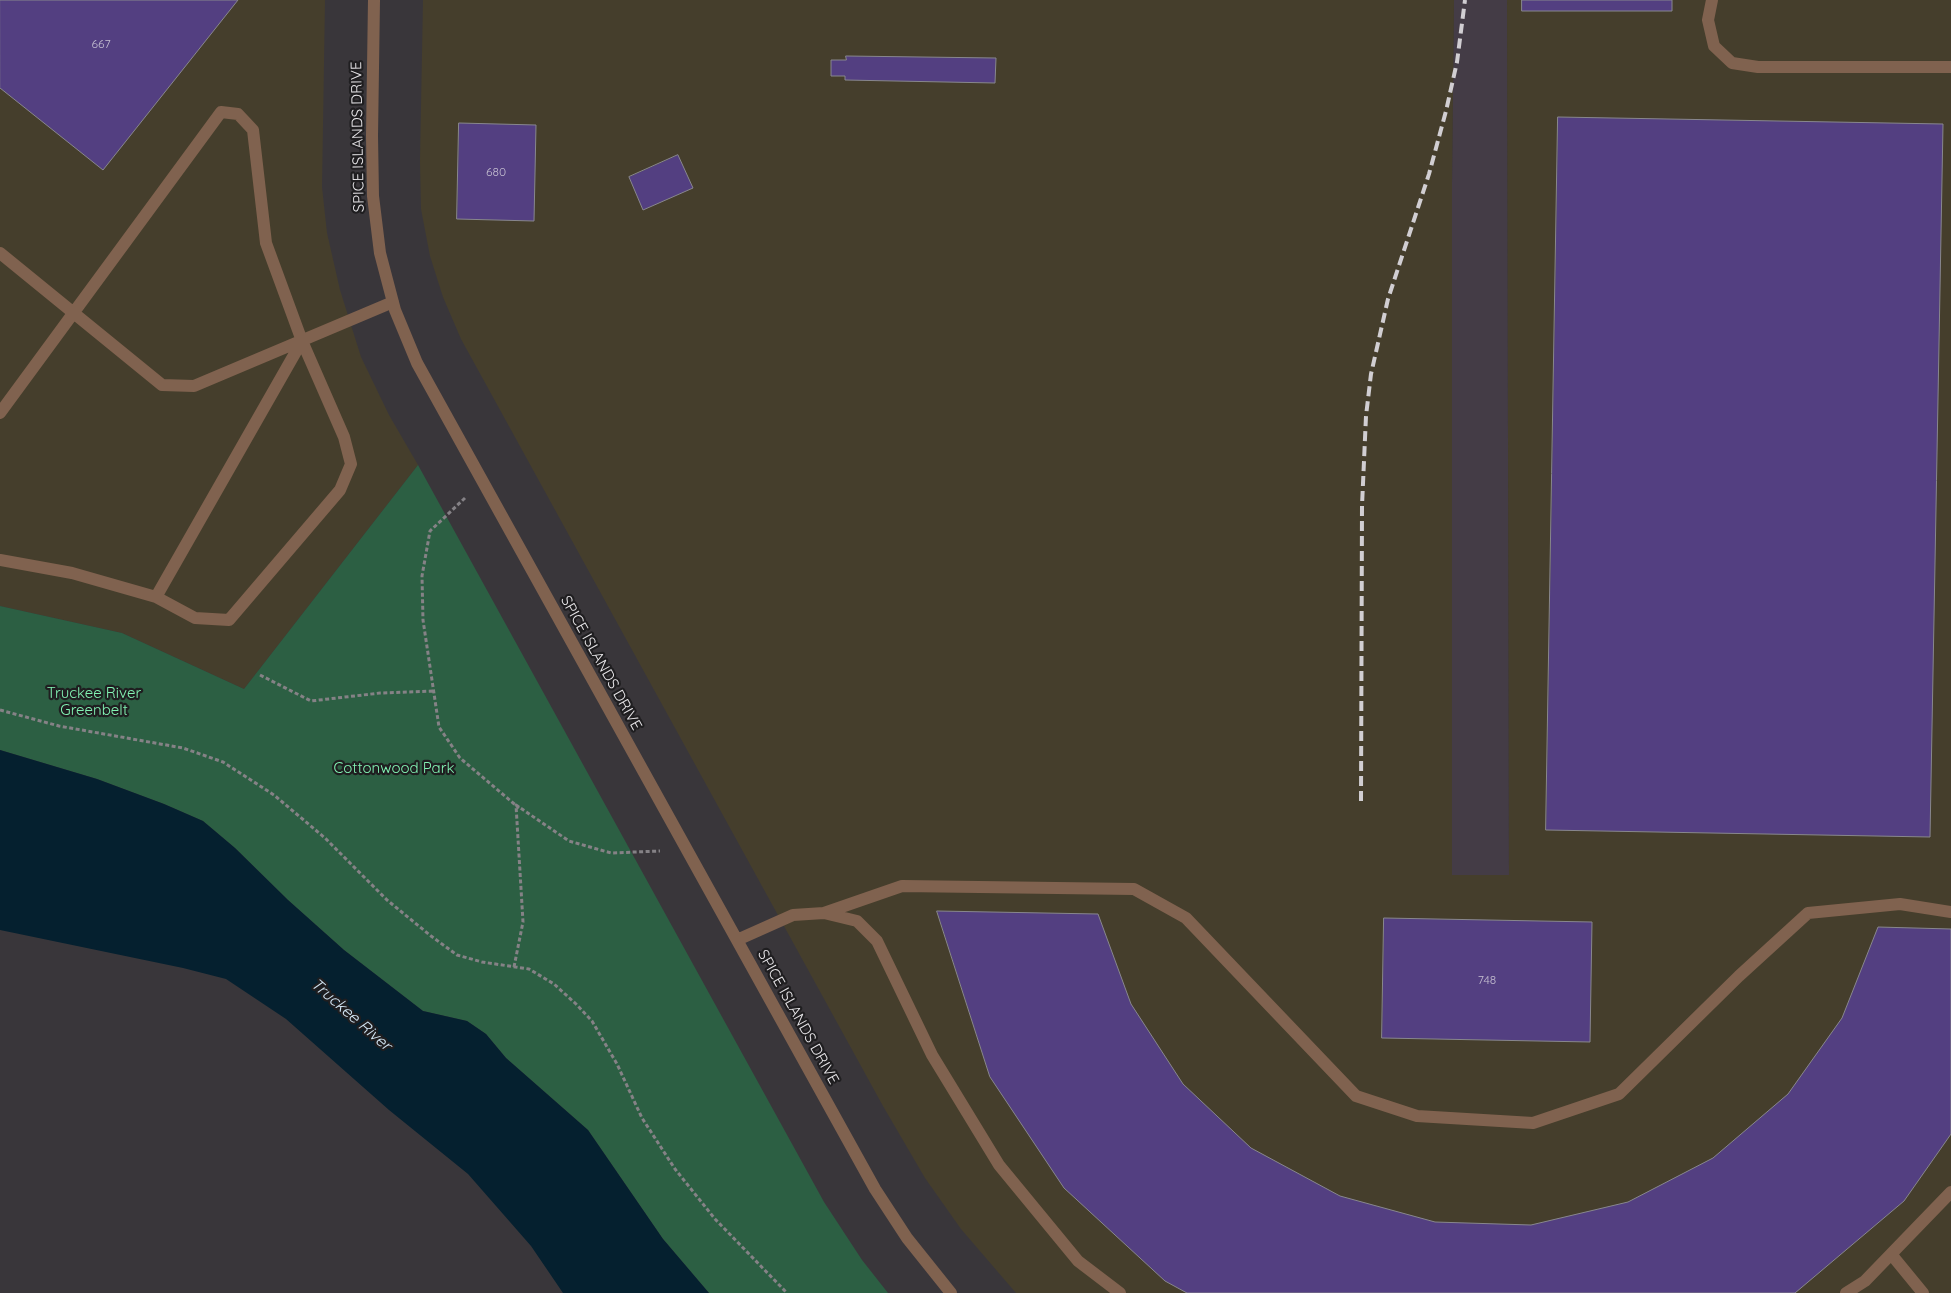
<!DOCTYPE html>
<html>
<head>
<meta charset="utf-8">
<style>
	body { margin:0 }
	canvas { display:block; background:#39363a }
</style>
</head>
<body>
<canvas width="1951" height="1293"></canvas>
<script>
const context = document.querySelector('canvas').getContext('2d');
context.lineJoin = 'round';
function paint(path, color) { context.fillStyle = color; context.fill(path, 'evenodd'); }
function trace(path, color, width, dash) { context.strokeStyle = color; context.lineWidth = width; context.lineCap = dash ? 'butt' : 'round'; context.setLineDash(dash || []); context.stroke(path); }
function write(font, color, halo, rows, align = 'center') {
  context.font = font + ' Quicksand,sans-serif'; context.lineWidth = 4.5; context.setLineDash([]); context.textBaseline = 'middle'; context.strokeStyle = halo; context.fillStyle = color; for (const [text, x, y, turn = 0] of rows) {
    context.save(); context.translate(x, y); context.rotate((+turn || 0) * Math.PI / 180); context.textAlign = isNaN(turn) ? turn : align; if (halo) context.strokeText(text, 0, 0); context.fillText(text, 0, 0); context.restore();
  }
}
const built = new Path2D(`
	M1454 0H1507L1509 875H1452V182Z`);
const industrial = new Path2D(`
	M0 0H325L322 187 327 233 340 290 361 357 389 415 418 465 244 689 122 633 0 606Z
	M423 0H1454L1452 182V875H1509L1507 0H1951V1293H1016L961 1229 925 1178 883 1106 461 339 443 297 430 256 421 209 420 161Z`);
const green = new Path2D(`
	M418 465 824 1202 862 1260 888 1293H709L663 1239 588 1130 506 1058 486 1034 467 1021 423 1011 344 950 288 900 235 848 203 821 164 804 97 779 0 750V606L122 633 244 689Z`);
const water = new Path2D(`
	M0 750 97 779 164 804 203 821 235 848 288 900 344 950 423 1011 467 1021 486 1034 506 1058 588 1130 663 1239 709 1293H563L531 1246 468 1174 389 1110 286 1019 226 979 183 968 0 930Z`);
const building = new Path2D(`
	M0 0H238L103 170 0 88Z
	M1522 0H1672V11H1522Z
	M846 56 996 58 995 83 845 80V76H831V60H846Z
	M1558 117 1943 124 1930 837 1546 830Z
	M459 123 536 125 534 221 457 219Z
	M678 155 693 188 643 210 629 177Z
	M937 911 1098 914 1131 1004 1183 1084 1251 1148 1340 1196 1435 1222 1531 1225 1628 1202 1713 1158 1788 1094 1842 1018 1878 927 1951 929V1134L1904 1201 1795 1293H1187L1165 1281 1064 1188 990 1077Z
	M1384 918 1592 922 1590 1042 1382 1038Z`);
const path = new Path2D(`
	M465 498 430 531 422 576 423 620 439 727 460 758 519 808
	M260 675 311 701 380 693 434 691
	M0 710 59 726 183 748 223 762 274 795 325 838 387 900 431 936 457 955 482 962 529 969 554 984 576 1004 592 1021 617 1064 642 1118 675 1169 715 1219 787 1293
	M514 967 523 922 516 805 569 841 611 853 660 851`);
const minor = new Path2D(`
	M374 0 372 136 373 196 380 253 395 310 417 363 875 1189 907 1238 951 1293
	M1712 0 1708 20 1714 46 1732 63 1758 67H1951
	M0 253 162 385 194 386 393 302
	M0 413 221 112 238 114 253 130 266 243 302 341 344 437 351 464 340 490 229 620 195 618 156 597 72 573 0 560
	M156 597 302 341
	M824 913 902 886 1134 889 1186 918 1356 1096 1417 1116 1533 1123 1619 1094 1739 976 1808 913 1900 904 1951 912
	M737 940 793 915 824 913 857 921 877 941 932 1055 999 1165 1078 1261 1120 1293
	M1891 1254 1923 1293
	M1846 1293 1865 1281 1951 1192`);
const rail = new Path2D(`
	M1361 801 1362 506 1366 416 1371 374 1388 299 1429 174 1446 111 1457 62 1465 0`);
const numberNames = [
	["667",101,44],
	["680",496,172],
	["748",1487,980]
];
const streetNames = [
	["SPICE ISLANDS DRIVE",358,137,-91],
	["SPICE ISLANDS DRIVE",601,663,61],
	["SPICE ISLANDS DRIVE",798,1017,61]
];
const parkNames = [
	["Truckee River",94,693],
	["Greenbelt",94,710],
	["Cottonwood Park",394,768]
];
const waterNames = [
	["Truckee River",351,1015,41]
];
paint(built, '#443c46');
paint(industrial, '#453e2c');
paint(green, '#2c5f43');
paint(water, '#05202f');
paint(building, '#533f81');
trace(building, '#88878d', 1);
trace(path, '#858286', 3, [4, 2.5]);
trace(minor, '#80624f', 12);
trace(rail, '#d1ced2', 4, [10, 5]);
write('12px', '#c4bed0', null, numberNames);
write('15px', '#eae8eb', '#1f1e20', streetNames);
write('15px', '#83f4b4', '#1f1e20', parkNames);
write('italic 16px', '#d2e5f3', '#1f1e20', waterNames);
</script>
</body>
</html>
